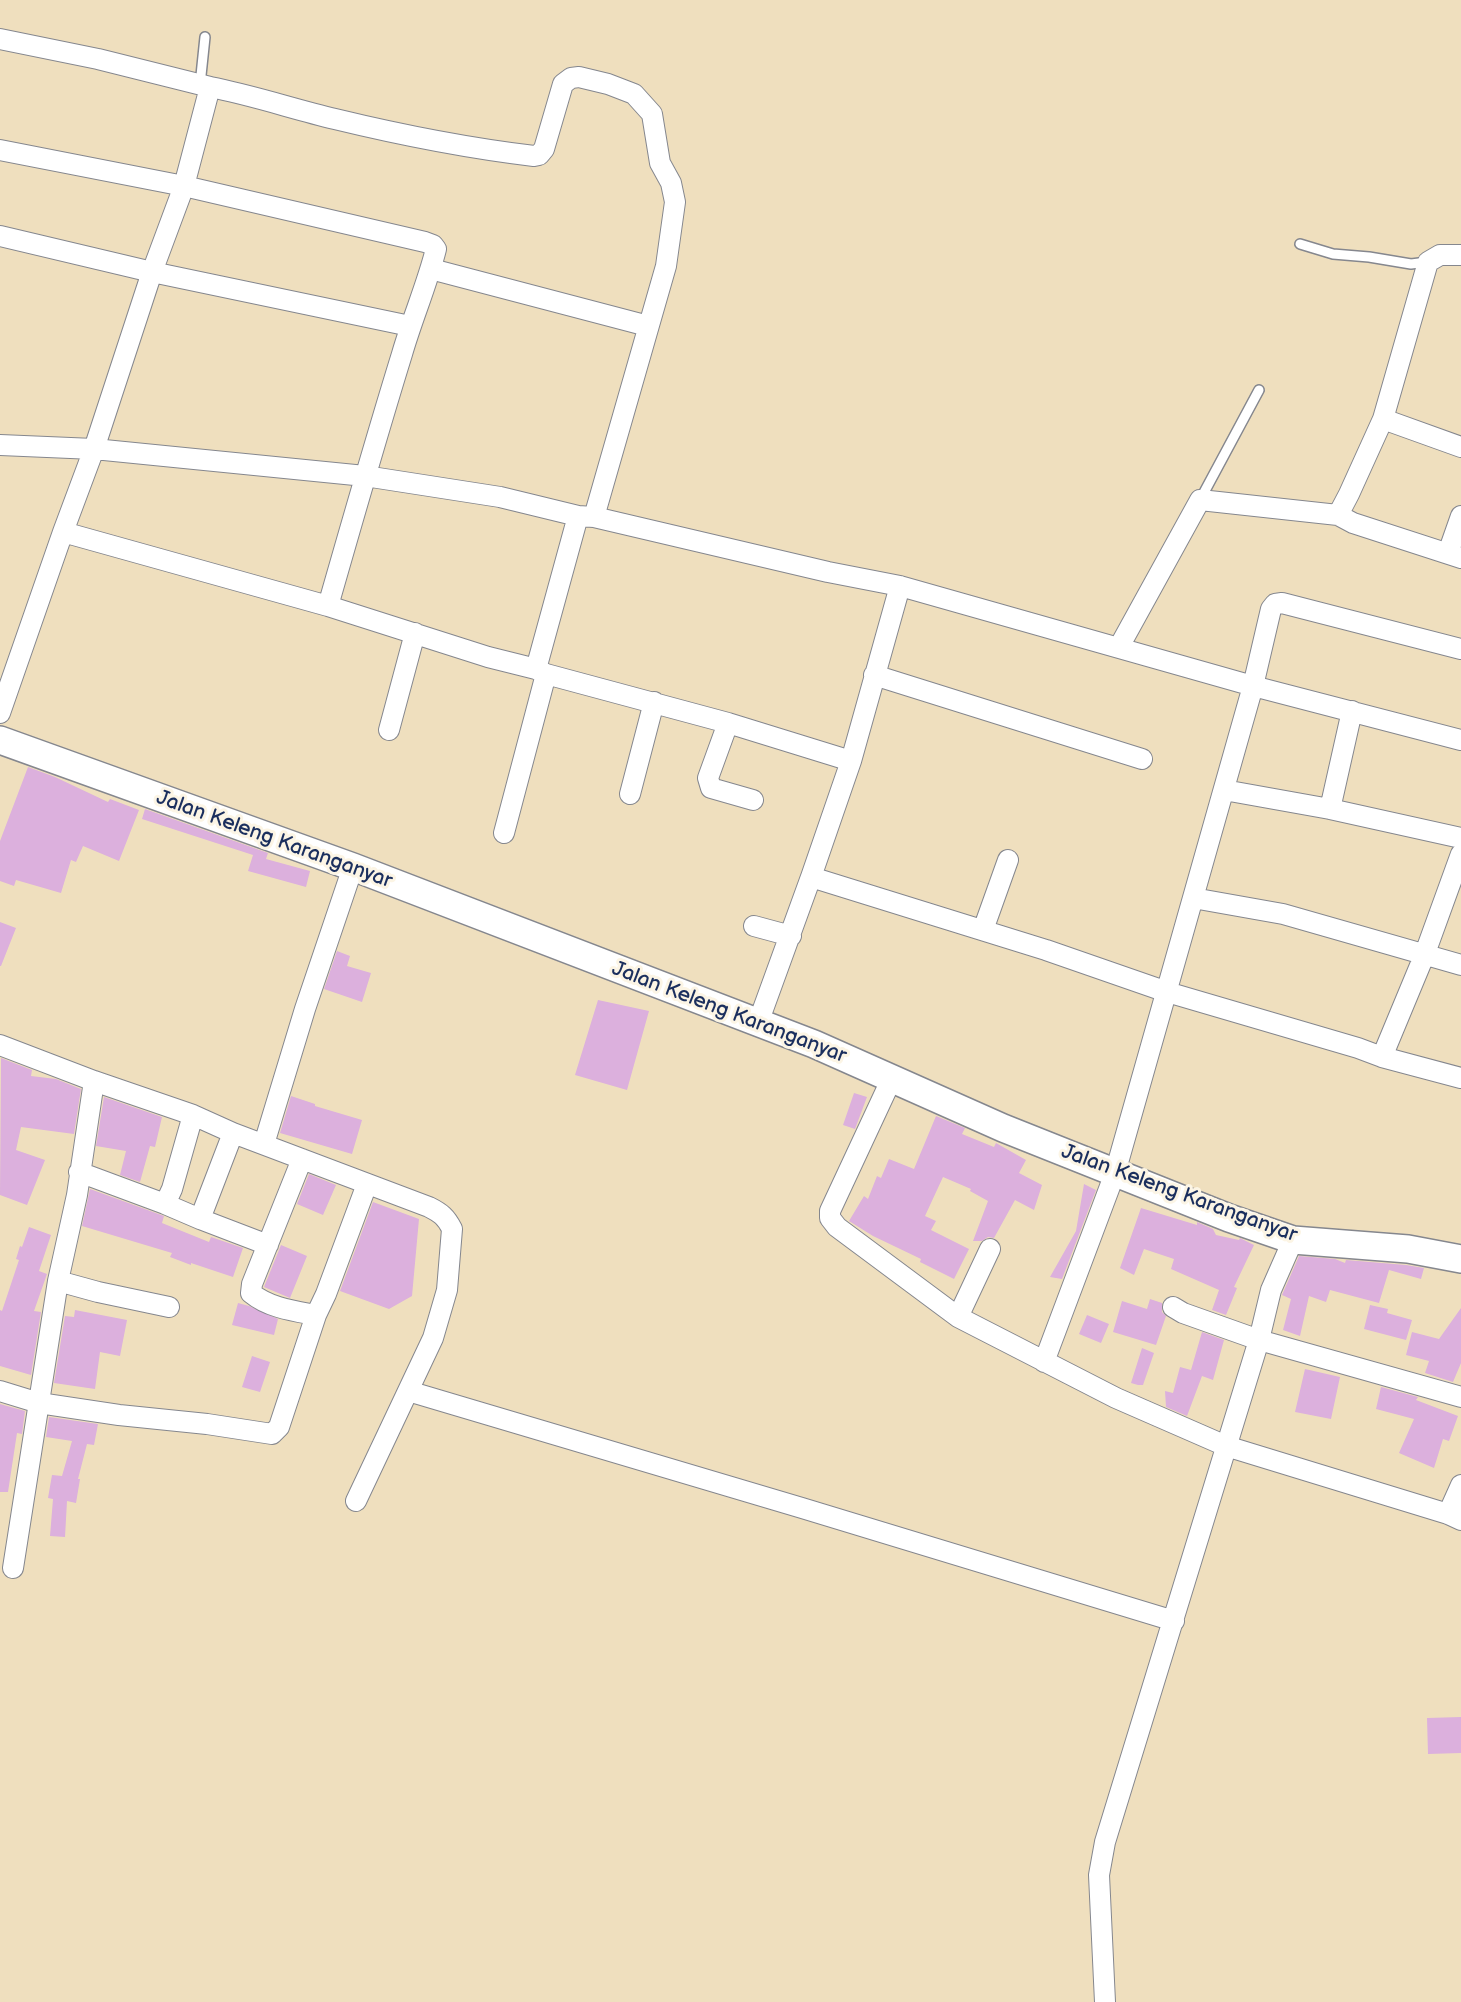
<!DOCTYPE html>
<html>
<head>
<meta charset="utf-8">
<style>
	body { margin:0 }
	canvas { display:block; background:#efdfbe }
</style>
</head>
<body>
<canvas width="1461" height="2002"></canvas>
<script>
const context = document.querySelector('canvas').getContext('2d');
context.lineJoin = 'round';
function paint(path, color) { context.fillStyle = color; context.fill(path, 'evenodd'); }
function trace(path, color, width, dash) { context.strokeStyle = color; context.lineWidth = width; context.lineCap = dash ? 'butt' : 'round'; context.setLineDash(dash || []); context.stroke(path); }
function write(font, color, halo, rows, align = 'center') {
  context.font = font + ' "Balsamiq Sans",sans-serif'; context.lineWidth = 6; context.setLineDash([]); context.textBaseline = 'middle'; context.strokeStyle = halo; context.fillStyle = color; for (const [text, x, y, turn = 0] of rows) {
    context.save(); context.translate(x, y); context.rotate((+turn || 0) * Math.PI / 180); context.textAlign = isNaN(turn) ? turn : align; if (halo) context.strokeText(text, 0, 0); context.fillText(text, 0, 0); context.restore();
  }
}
const building = new Path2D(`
	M28 767 55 777 108 802 110 799 139 810 119 861 83 846 76 862 71 860 61 893 16 880 14 886 0 881V841Z
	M145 809 268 853 266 859 310 871 306 887 248 871 253 855 142 819Z
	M0 922 16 928 1 966H0Z
	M337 951 350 956 347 966 371 973 362 1002 324 989Z
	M598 1000 649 1011 627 1090 575 1075Z
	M1 1058 32 1070 31 1076 56 1079 81 1089 74 1134 21 1127 16 1150 45 1160 27 1205 0 1195Z
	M854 1093 867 1097 855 1129 843 1125Z
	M291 1096 315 1104V1106L362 1120 352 1154 280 1133Z
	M104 1097 162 1117 155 1147 150 1146 140 1182 120 1175 126 1151 96 1146Z
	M936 1116 965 1128 962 1134 994 1147 996 1143 1026 1160 1019 1173 1042 1185 1034 1210 1015 1200 994 1238 988 1237 982 1241H973L988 1201 970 1191 971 1189 943 1177 925 1216 936 1221 931 1230 969 1249 954 1279 920 1262 921 1259 873 1236 849 1221 864 1196 868 1199 877 1176 881 1178 889 1159 914 1169Z
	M309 1174 336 1185 323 1215 297 1204Z
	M1084 1184 1096 1190 1062 1279 1050 1277 1076 1231Z
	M90 1189 164 1216 162 1223 209 1242 211 1237 243 1248 233 1277 191 1263V1265L170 1257 172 1253 82 1226Z
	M373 1202 419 1219 412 1296 389 1309 340 1291Z
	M1141 1208 1197 1225V1222L1213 1229 1216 1235 1239 1240 1240 1238 1254 1245 1234 1287 1237 1288 1226 1315 1212 1310 1219 1290 1171 1269 1174 1259 1144 1249 1134 1275 1120 1268Z
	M29 1227 51 1235 39 1271 47 1274 34 1311 41 1312 31 1375 0 1366V1310L2 1311 19 1260 16 1259 20 1246 22 1247Z
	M281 1245 307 1256 290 1298 264 1287Z
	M1299 1256 1335 1259 1345 1263 1346 1260 1406 1265 1424 1268 1421 1279 1389 1270 1379 1303 1330 1290 1326 1302 1309 1296 1300 1336 1283 1330 1291 1299 1282 1295Z
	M1150 1299 1162 1303V1312L1166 1316 1156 1345 1113 1332 1122 1301 1147 1309Z
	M238 1303 249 1306 278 1319 274 1335 232 1325Z
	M1370 1305 1388 1309 1387 1313 1412 1320 1406 1340 1364 1329Z
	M1461 1308V1363L1453 1382 1425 1373 1429 1361 1406 1355 1412 1332 1439 1339Z
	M75 1310 127 1320 120 1356 100 1352 95 1389 54 1383 65 1316 74 1317Z
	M1087 1315 1109 1324 1101 1343 1079 1334Z
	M1202 1332 1224 1340 1213 1380 1202 1376 1187 1416 1166 1407 1165 1391 1173 1393 1180 1367 1191 1370Z
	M1142 1348 1154 1353 1143 1385H1138L1131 1383Z
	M252 1356 270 1362 260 1392 242 1387Z
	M1305 1369 1340 1377 1331 1419 1295 1412Z
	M1381 1387 1418 1397 1416 1400 1458 1416 1449 1441 1443 1439 1434 1468 1399 1453 1414 1419 1376 1409Z
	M0 1404 25 1411 22 1434 17 1433 8 1492H0Z
	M49 1417 98 1424 94 1445 87 1444 78 1479H80L76 1503 67 1501 65 1537 50 1536 53 1499 48 1498 52 1475 62 1476 72 1441 46 1437Z
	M1461 1717V1753L1428 1754 1427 1718Z`);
const service = new Path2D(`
	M200 85 205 37
	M1300 244 1333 254 1369 257 1411 264 1427 262
	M1200 500 1259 390`);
const minor = new Path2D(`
	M0 39 98 59 210 87 184 186 152 272 410 326
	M210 87C252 95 293 109 335 119 401 135 467 148 534 156L539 155 544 149 563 84 571 78 579 77 608 84 634 94 652 114 660 163 671 183 675 202 666 266 594 517
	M0 150 184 186 425 242 433 245 436 249C427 285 412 319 402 354 376 438 352 522 328 606
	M0 236 152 272 94 449 365 476 500 497 578 516 594 517 828 572 900 586 1253 686 1461 740
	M431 269 648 326
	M1383 419 1428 262 1440 255H1461
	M0 445 94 449 63 532 0 713
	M1338 515 1353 523 1461 558
	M63 532 328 606 488 657 536 669 546 674 728 723 851 761
	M1448 553 1461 516
	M1119 647 1200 500 1338 515 1349 494 1383 419 1461 447
	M536 669 578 516
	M874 675 1142 759
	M728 723 708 778 711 788 753 800
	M389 730 415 633
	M1224 790 1330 809 1461 838
	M630 794 654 702
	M1330 809 1352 711
	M504 833 546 674
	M811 877 851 761 900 586
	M1193 898 1283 914 1461 965
	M754 926 791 936
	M983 930 1008 860
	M758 1023 811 877 1046 950 1167 992 1358 1048 1382 1057 1461 1078
	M0 1045 94 1081 193 1115 233 1133 429 1207C441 1213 446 1217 452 1229L447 1290 433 1338 356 1501
	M1382 1057 1424 956 1461 854
	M892 1078 830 1211V1218L837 1227 958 1317 1116 1398 1226 1446 1448 1514 1461 1520
	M233 1133 200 1219 268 1245
	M264 1144 305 1009 353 867
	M302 1159 252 1284 251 1293C269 1308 294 1311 316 1315L326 1294 367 1184
	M79 1172 165 1204 200 1219
	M165 1204 172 1189 193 1115
	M58 1281 98 1292 169 1307
	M1173 1307 1183 1313 1259 1340 1461 1397
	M958 1317 990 1249
	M1044 1362 1115 1173 1253 686 1271 609 1275 604 1282 603 1461 649
	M0 1391 39 1403 119 1415 207 1424 272 1434 279 1427 316 1315
	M408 1391 802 1508 1174 1621
	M1448 1514 1461 1485
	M13 1568 58 1281 77 1195 94 1081
	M1105 2002 1099 1875 1105 1842 1259 1340 1271 1290 1293 1240`);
const secondary = new Path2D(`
	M0 740 353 867 814 1044 1003 1128 1229 1218 1293 1240 1408 1249 1461 1259`);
const streetNames = [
	["Jalan Keleng Karanganyar",274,840,20],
	["Jalan Keleng Karanganyar",729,1013,21],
	["Jalan Keleng Karanganyar",1179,1194,20]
];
paint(building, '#dcb0dd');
trace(service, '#85878e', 12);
trace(minor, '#85878e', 22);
trace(secondary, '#85878e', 30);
trace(service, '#fff', 9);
trace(minor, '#fff', 20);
trace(secondary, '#fff', 27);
write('21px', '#1b2f5e', '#fcf5e5', streetNames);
</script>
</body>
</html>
